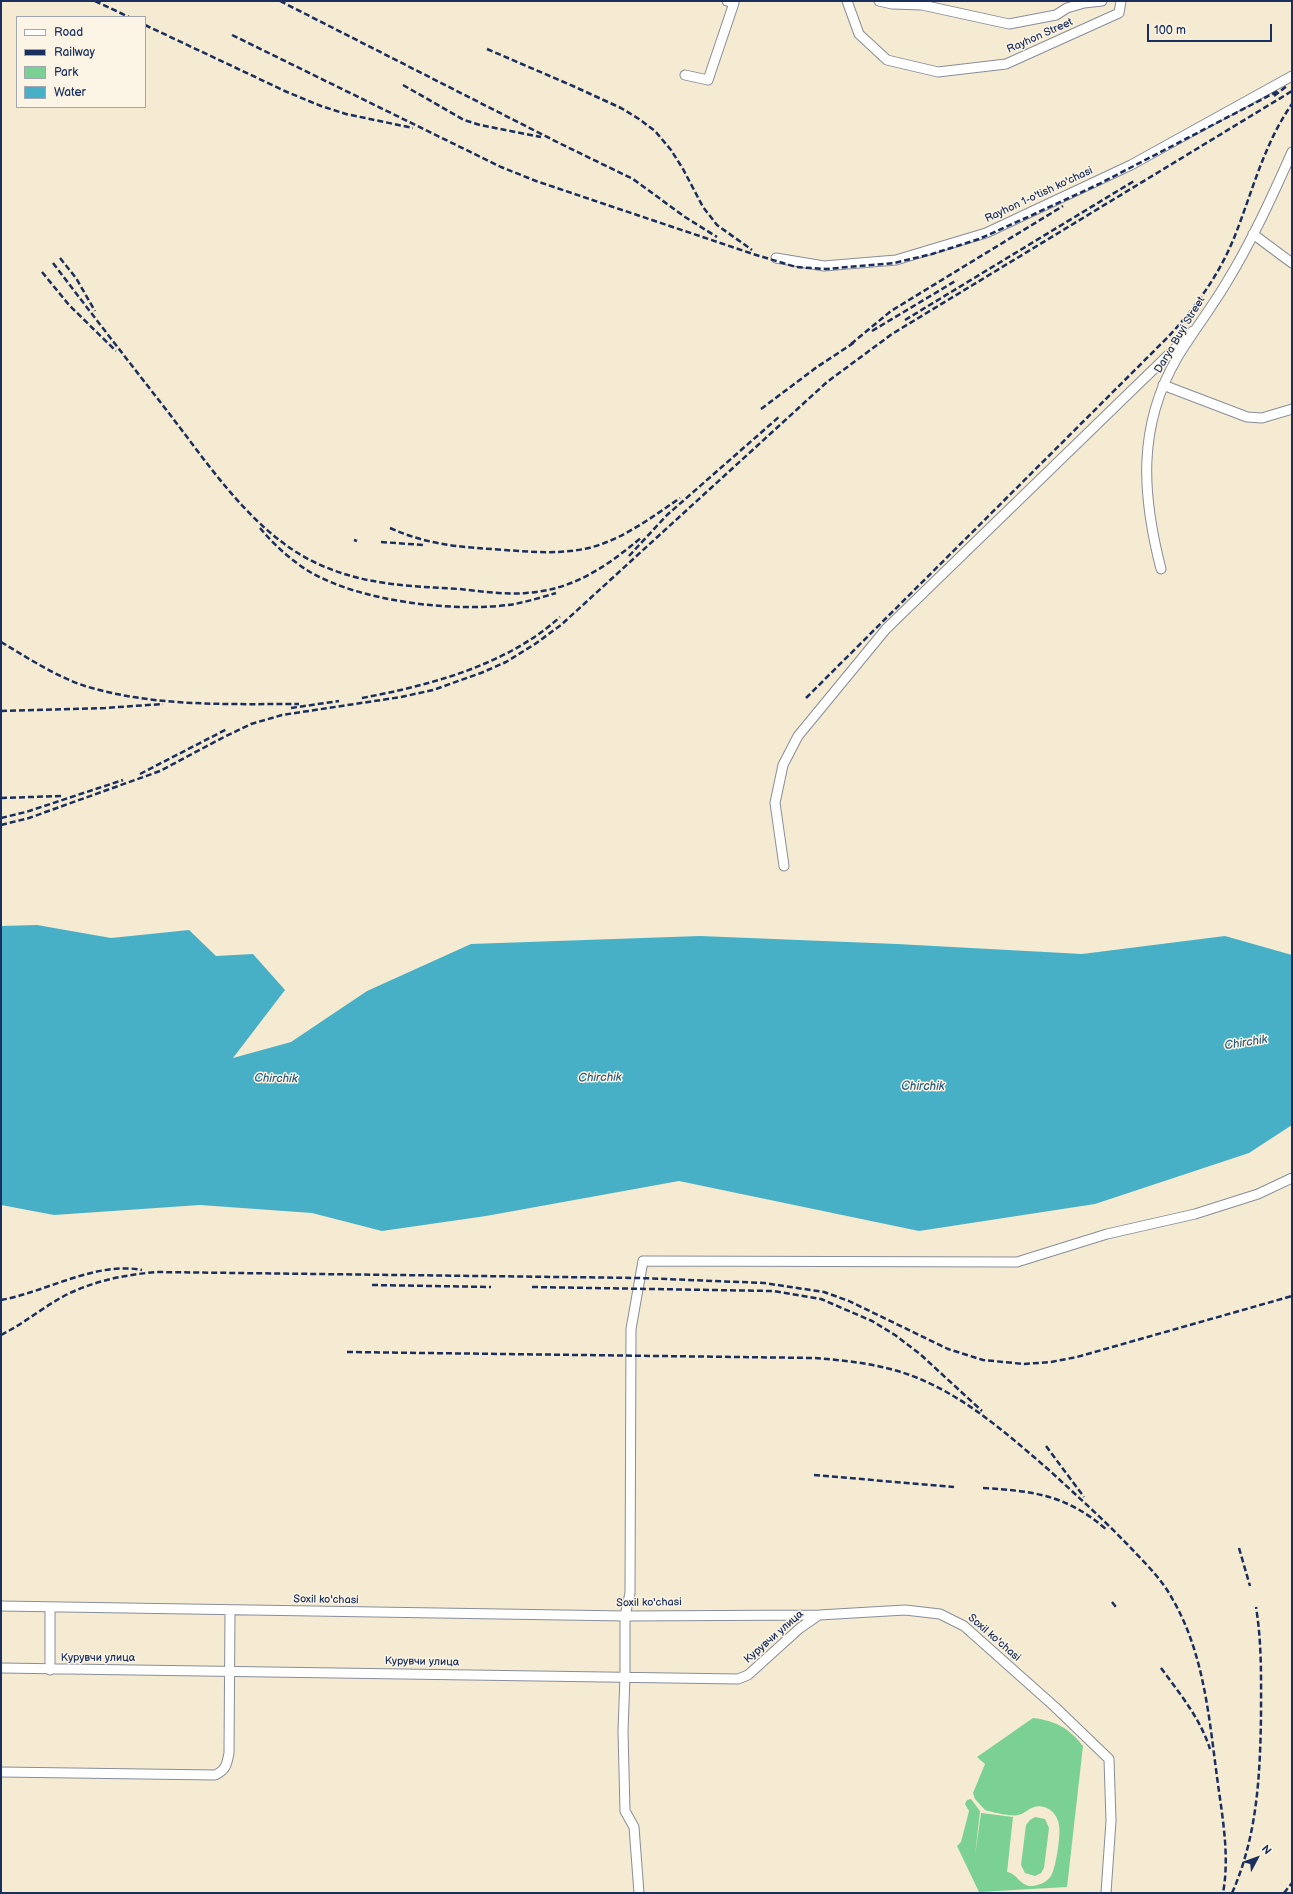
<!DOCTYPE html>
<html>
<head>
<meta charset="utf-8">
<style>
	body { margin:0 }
	#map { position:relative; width:1293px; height:1894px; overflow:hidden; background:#f4ebd2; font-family:"Balsamiq Sans",sans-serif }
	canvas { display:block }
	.frame { position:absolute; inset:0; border:2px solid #1b2f5e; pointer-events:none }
	.legend { position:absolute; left:16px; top:16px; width:130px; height:92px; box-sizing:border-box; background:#fcf5e5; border:1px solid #a2a6af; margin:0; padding:5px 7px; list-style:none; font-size:12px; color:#1b2f5e }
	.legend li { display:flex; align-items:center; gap:8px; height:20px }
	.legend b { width:20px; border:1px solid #a2a6af }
	.north { position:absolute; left:1237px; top:1838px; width:40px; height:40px; -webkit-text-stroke:3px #fcf5e5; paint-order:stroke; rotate:49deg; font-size:11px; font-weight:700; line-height:16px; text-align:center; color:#1b2f5e }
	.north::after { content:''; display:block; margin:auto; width:14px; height:18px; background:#1b2f5e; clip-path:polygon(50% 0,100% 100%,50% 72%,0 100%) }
	.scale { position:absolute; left:1147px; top:24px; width:125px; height:18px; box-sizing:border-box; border:2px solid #1b2f5e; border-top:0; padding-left:5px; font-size:12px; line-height:14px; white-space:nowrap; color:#1b2f5e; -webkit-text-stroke:3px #fcf5e5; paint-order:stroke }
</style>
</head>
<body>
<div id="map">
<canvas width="1293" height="1894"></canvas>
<div class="frame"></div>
<ul class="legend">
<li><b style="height:5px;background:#fff"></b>Road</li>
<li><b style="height:5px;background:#1b2f5e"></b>Railway</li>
<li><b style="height:11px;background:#7bd093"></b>Park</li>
<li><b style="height:11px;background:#47b0c6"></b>Water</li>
</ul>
<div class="north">N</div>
<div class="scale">100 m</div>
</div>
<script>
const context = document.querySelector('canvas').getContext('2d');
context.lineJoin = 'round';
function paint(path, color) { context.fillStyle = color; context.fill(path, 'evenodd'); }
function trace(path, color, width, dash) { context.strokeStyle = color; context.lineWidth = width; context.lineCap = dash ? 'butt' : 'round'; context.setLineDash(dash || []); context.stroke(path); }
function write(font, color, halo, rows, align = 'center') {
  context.font = font + ' "Balsamiq Sans",sans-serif'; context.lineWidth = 3; context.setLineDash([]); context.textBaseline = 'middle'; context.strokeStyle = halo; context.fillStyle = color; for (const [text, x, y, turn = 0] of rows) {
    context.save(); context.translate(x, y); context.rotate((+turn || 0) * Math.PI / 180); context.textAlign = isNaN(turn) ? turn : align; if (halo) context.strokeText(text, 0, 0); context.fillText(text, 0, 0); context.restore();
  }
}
const green = new Path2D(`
	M1033 1718C1056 1721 1069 1728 1083 1746L1067 1887 979 1892 957 1846 961 1842 969 1811 965 1804 967 1800 971 1799 980 1811 975 1856 981 1813 1013 1817 1007 1872C1017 1873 1020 1887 1033 1886 1040 1885 1047 1882 1051 1876 1056 1868 1061 1834 1059 1825 1058 1817 1053 1811 1047 1808 1032 1802 1028 1813 1018 1815 1011 1817 992 1812 985 1810L975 1799 973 1793 985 1764 977 1757Z
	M1035 1817 1045 1819 1049 1828 1044 1868 1041 1873 1035 1876 1025 1873 1021 1865 1026 1825 1030 1820Z`);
const water = new Path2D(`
	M37 925 111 938 189 930 216 956 253 954 285 990 233 1058 291 1042 367 991 471 944 700 936 897 944 1082 954 1225 936 1292 955V1125L1249 1153 1095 1204 919 1231 679 1181 486 1216 382 1231 312 1213 200 1205 54 1215 1 1205V926Z`);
const minor = new Path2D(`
	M847 1 859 34 887 60 938 72 1006 64 1119 13 1121 1
	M879 1 892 4 922 5 1009 24 1056 15 1067 8 1084 3 1102 1
	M685 75 708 80 734 3 727 1
	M1253 234 1292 263
	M776 258 824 266 896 260 986 233 1131 165 1292 76
	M1163 385 1247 417 1262 418 1292 409
	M1161 569C1142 495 1137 427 1177 358 1192 333 1210 310 1225 285 1251 243 1272 197 1292 152
	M784 866 775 803 783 765 798 736 886 629 1193 331
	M1 1606 625 1616 819 1615 905 1610 940 1614 964 1626 1055 1707 1109 1759 1111 1821 1106 1893
	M50 1607V1670
	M1 1668 738 1679 748 1675 800 1628 819 1615
	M1 1772 215 1775C226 1770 227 1764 229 1753L230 1611
	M639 1893 634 1827 625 1811 623 1731 625 1677V1616L630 1593 631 1329 643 1261 1017 1262 1107 1234 1195 1214 1258 1194 1292 1178`);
const rail = new Path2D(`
	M95 1 129 17
	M280 1 561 144 633 179 685 217 717 237
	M145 25 287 92 321 106 346 114 413 128
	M232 35 501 167 536 181 753 254 796 267 826 269 894 263 932 254 979 239 1030 216 1099 184 1278 91
	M487 49 573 86 621 108 639 119 655 131 671 150 683 169 703 207 717 225 752 250
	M403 85 464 120 480 125 541 137
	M1274 96 1287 86
	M60 258 76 278 95 311
	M53 263C91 313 129 362 168 412 209 465 253 533 316 563 363 585 408 586 459 589 480 591 504 595 526 593 573 590 606 567 642 537
	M42 272 69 305 116 351
	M905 320 1134 181
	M872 331 957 280
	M851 344 891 311 1063 206
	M761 409 817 367 855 342
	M260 528C274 545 292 561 310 572 362 602 456 613 515 604 529 601 543 597 556 593
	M390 528C430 546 463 547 505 550 531 552 558 554 584 549 619 542 651 518 680 498
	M354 540 357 541
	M381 542 424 545
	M629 556 667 515 780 416
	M1 642C28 658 55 676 85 686 154 707 227 704 299 704
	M362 698C431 685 507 665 560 617
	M806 698 1168 337C1197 306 1221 272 1236 233 1253 189 1265 142 1292 104
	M291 708 339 701
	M1 711 105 708 163 704
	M140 774 227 729
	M1 798 61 796
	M1 818 26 812 123 780
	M1 825 29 818 160 771 224 737 251 724 282 715 401 697 433 690 481 673 506 662 535 644 561 625 827 382 892 334 1292 91
	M372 1285 491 1287
	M532 1287 773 1291 821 1299 872 1321 895 1335 920 1354 982 1411
	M1 1300C46 1292 96 1261 142 1270
	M1 1335C23 1324 42 1308 64 1296 93 1281 124 1275 156 1272L640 1278 764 1283 824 1292 849 1301 948 1349 983 1360 1024 1364 1051 1362 1077 1357 1292 1296
	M347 1352 815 1358C854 1361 895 1366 931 1384 975 1405 1013 1439 1049 1470 1076 1495 1103 1519 1128 1545 1144 1562 1162 1579 1173 1600 1204 1654 1209 1717 1217 1777 1222 1815 1230 1855 1223 1893
	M1046 1446 1084 1497
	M814 1475 954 1487
	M983 1488C1034 1491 1067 1495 1107 1530
	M1239 1548 1250 1586
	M1112 1602 1116 1607
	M1161 1668C1180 1694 1200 1718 1210 1749
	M1232 1893C1257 1837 1260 1777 1261 1717 1261 1680 1262 1644 1256 1607
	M1284 1893 1292 1883`);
const streetNames = [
	["Rayhon Street",1040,36,-24],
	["Rayhon 1-o'tish ko'chasi",1039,195,-25],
	["Darya Buyi Street",1180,335,-59],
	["Soxil ko'chasi",326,1600,1],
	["Soxil ko'chasi",649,1603,-1],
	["Курувчи улица",774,1637,-41],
	["Soxil ko'chasi",994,1638,41],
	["Курувчи улица",98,1658],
	["Курувчи улица",422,1662,1]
];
const waterNames = [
	["Chirchik",1246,1043,-9],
	["Chirchik",600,1078,-1],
	["Chirchik",276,1079,1],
	["Chirchik",923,1087]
];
paint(green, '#7bd093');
paint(water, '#47b0c6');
trace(minor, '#888d98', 11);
trace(minor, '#fff', 9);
trace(rail, '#1b2f5e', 2.5, [6, 3]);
write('11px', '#1b2f5e', '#fcf5e5', streetNames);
write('italic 12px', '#2a5c82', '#fcf5e5', waterNames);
</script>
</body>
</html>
